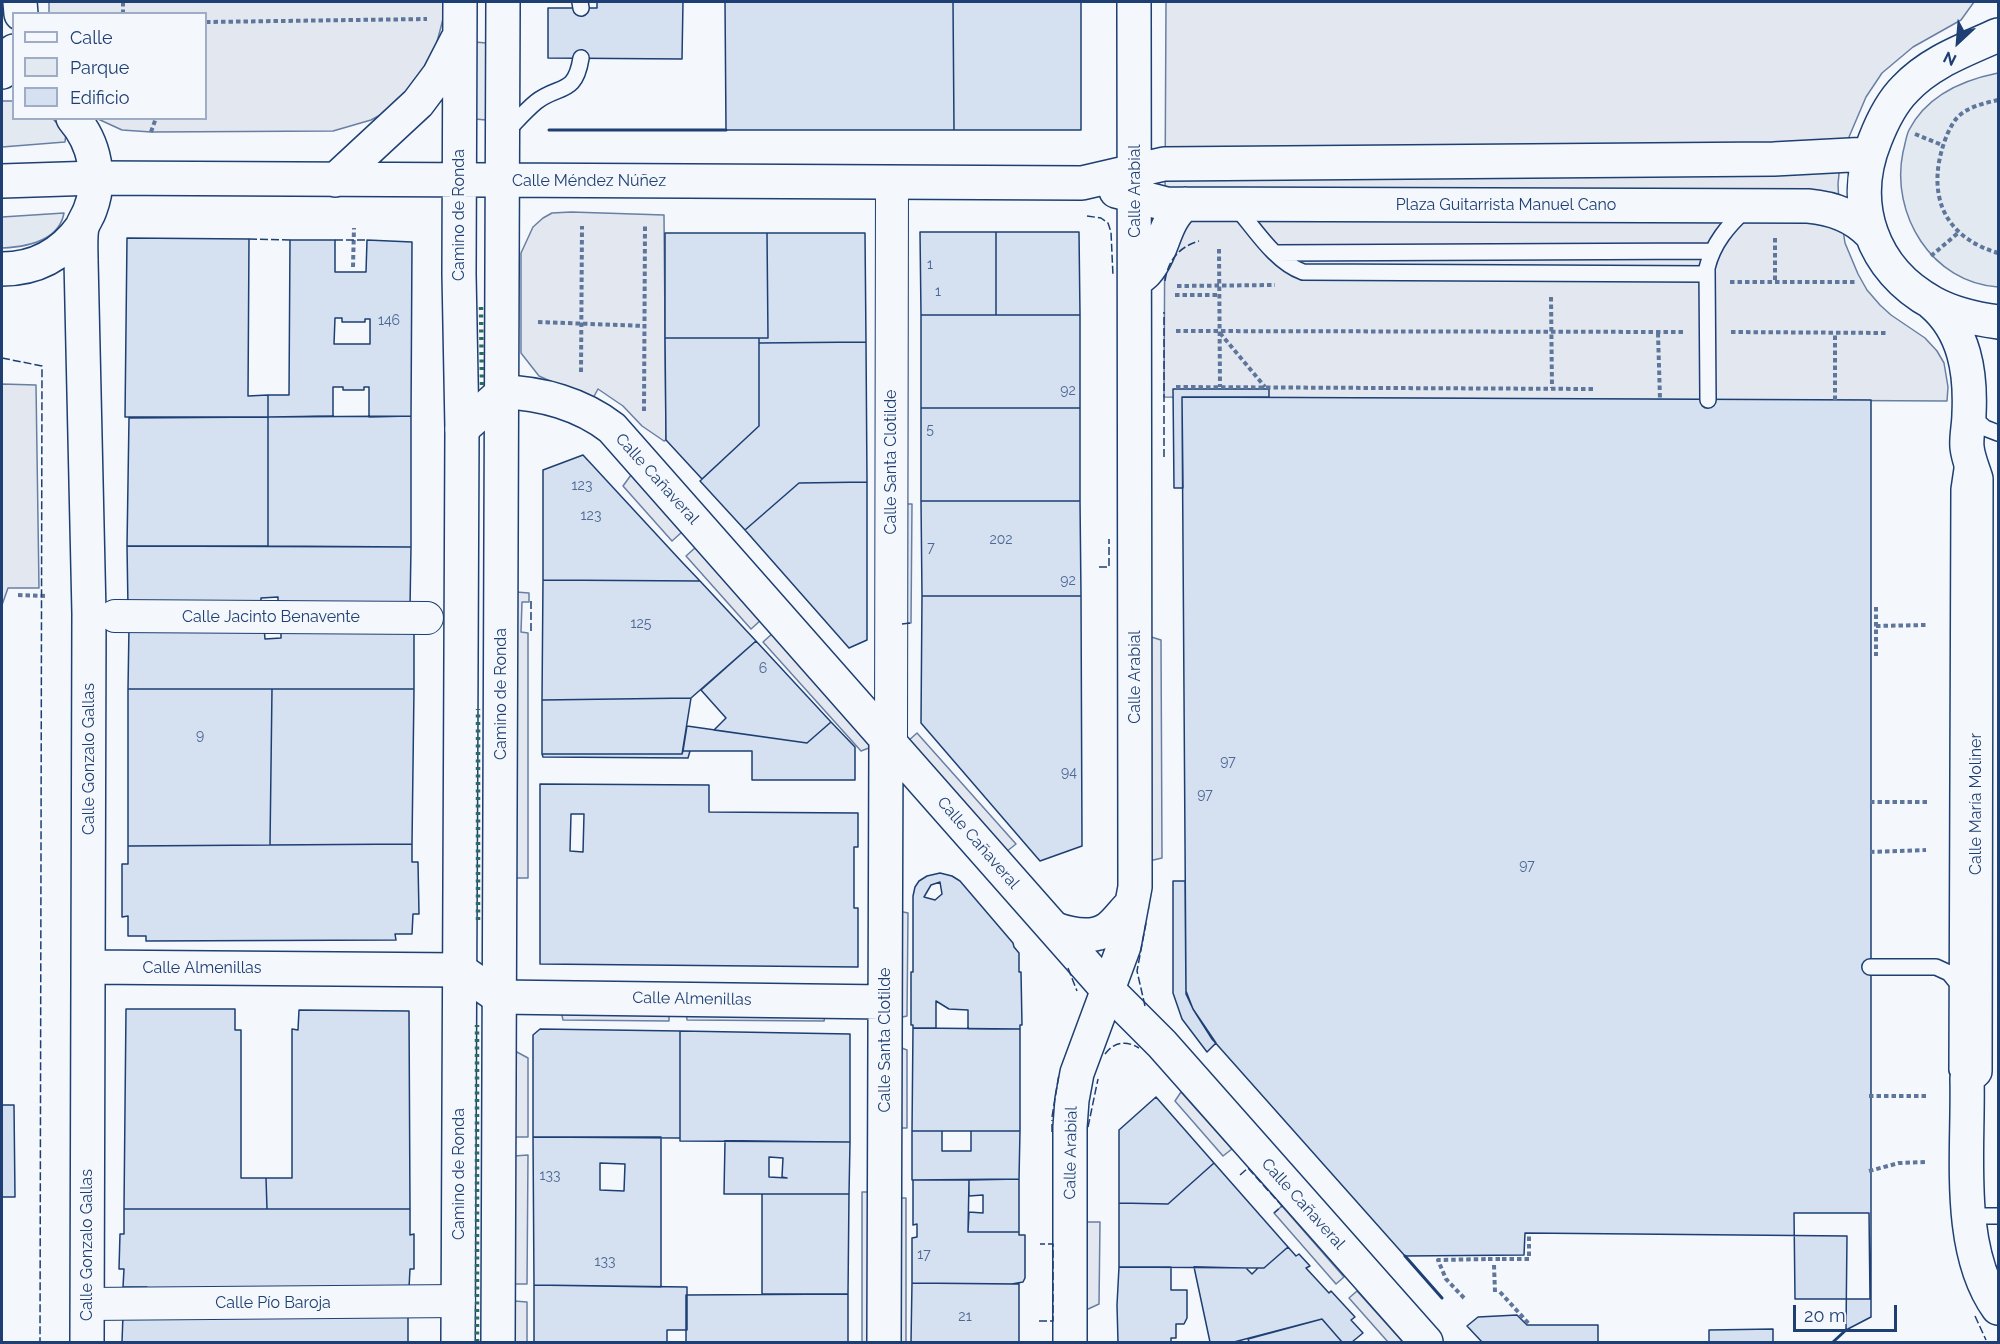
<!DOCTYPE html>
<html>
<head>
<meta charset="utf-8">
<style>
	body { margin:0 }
	#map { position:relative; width:2000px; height:1344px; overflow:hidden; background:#f4f7fb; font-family:Raleway,sans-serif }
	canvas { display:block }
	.frame { position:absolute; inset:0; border:3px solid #1d3f73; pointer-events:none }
	.legend { position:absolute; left:12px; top:12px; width:195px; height:108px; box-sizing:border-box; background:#f4f7fb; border:2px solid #9eadc5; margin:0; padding:8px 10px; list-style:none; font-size:18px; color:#1d3f73 }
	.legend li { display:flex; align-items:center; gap:12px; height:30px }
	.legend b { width:30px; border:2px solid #9eadc5 }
	.north { position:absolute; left:1928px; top:12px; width:60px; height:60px; -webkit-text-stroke:4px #f4f7fb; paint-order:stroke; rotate:206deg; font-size:16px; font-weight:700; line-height:24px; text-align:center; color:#1d3f73 }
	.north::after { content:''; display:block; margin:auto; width:21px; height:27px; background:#1d3f73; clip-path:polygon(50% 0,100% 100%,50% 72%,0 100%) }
	.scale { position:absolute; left:1793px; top:1305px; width:104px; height:27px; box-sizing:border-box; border:3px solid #1d3f73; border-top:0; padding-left:8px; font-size:18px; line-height:21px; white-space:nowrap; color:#1d3f73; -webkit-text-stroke:4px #f4f7fb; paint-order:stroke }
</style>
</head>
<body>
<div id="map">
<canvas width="2000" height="1344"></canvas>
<div class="frame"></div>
<ul class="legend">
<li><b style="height:8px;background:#f4f7fb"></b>Calle</li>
<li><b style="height:16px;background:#e3e9f0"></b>Parque</li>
<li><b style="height:16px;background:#d5e0f0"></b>Edificio</li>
</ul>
<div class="north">N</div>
<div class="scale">20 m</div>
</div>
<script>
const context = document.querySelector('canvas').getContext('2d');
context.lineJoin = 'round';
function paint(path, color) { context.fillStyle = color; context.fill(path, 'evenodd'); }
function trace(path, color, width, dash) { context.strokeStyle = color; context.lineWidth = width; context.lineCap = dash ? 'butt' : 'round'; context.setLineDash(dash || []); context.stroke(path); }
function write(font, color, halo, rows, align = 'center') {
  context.font = font + ' Raleway,sans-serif'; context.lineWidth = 4.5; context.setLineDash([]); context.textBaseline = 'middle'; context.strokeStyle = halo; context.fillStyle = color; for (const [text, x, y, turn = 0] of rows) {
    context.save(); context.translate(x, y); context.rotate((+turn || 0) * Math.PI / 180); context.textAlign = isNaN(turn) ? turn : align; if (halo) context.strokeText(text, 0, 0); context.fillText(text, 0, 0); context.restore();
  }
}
const green = new Path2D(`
	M475 42 486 43V120L475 119Z
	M1998 73V287C1932 283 1890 214 1903 152 1905 145 1906 136 1909 130 1927 95 1963 80 1998 73Z
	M2 101H13L14 118 53 119 66 133 65 142 2 147Z
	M64 213C59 241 26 247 2 248V217Z`);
const parking = new Path2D(`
	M49 2H443V19L432 61 397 106 371 120 333 131 151 132 122 130 98 119 206 118V14L49 13Z
	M1166 2H1974L1961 20 1913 47 1882 73 1866 97 1846 144 1840 164 1838 184 1839 204 1845 243 1858 274 1867 290 1880 305 1891 315 1925 338 1937 351 1944 363 1948 387 1947 401 1164 397Z
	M571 212 664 215 666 440 664 441 642 426 623 406 598 389 592 400 539 376 521 353V253L533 227 543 218 552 213Z
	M2 384 36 385 39 588H8L2 605Z
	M631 475 682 532 672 541 623 486Z
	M898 504H912L911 623 898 624Z
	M696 547 761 620 751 629 686 556Z
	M516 592 529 593V602H522L521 632 528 633V878H515Z
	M773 633 874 746 861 751 763 642Z
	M1148 636 1161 640 1162 858 1149 861Z
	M917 733 1016 844 1006 852 907 742Z
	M894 910 908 913 907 1016 894 1019Z
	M560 1007H669V1021L563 1020Z
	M686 1007 827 1008 824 1021 687 1020Z
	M894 1045 907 1050V1128H894Z
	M515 1051 528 1058V1137H514Z
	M1181 1092 1232 1149 1223 1156 1175 1101Z
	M528 1155 527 1284H514V1156Z
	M862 1192H876L875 1342H862Z
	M893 1198H906V1342H893Z
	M1282 1206 1344 1277 1336 1284 1274 1213Z
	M1087 1222H1100L1099 1304 1086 1310Z
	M1357 1291 1403 1342H1388L1349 1298Z
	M514 1301 527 1302V1342H514Z`);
const building = new Path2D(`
	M597 2H683L682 59 548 58V8H597Z
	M725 2H953L954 130H726Z
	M953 2H1081V130H954Z
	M920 232H996V315H921Z
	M996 232H1079L1080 315H996Z
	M665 233H767L768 338H665Z
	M767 233H865L866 342 759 343V338H768Z
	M127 238 249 239 248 396 268 395V417H125Z
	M290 240H335V272H366L367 240 412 242 411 416 369 417V387H364V390H343V387H333V416L268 417V395H289ZM335 318H342V322H365V319H370V344H334Z
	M921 315H1080V408H921Z
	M665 338H759V426L702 479 666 440Z
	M866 342 867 482 799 483 745 530 700 481 759 426V343Z
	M1173 389H1269V397H1182L1183 488H1174Z
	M1182 397 1871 400V1317L1846 1330 1847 1236 1525 1233 1524 1255 1405 1256 1212 1039 1193 1009 1186 991Z
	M921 408H1080V501H921Z
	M411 416V547L268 546V417Z
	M268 417V546H127L129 418Z
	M583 455 681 561 700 581 543 580V470Z
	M867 482V640L849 648 745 530 799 483Z
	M921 501H1080L1081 596H922Z
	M127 546 411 547 410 608H278V597L261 598V608H128Z
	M543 580 700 581 756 641 691 698 542 700Z
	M922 596H1081L1082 846 1040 861 921 723Z
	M129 627H264L265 639 281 638V627L414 628V689H128Z
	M756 641 831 722 807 743 714 730 726 718 701 690Z
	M128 689H272L270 845 128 846Z
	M272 689H414L412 844 270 845Z
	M691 698 682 754H542V700Z
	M831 722 855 747V780H752V751H683L687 726 807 743Z
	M683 751H690L688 758 543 757 542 754H682Z
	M540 784 709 785V812L858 813V847H854V908H858V967L540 964ZM571 814H584L583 852 570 851Z
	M412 844V862H418L419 914H413L412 934H395L396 940 146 941V936H128V916L122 917V864H128V846Z
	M940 873 952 876 960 881 1013 943 1014 947 1019 953V972H1021L1022 1025H1020V1029H968V1010L949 1009 936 1001V1028H913V1025H911V972H913V896L915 887 919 881 927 876ZM940 882 942 894 935 900 924 897 931 885Z
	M1173 881H1185L1186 994 1193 1009 1216 1043 1207 1052 1182 1019 1173 993Z
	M126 1009H235V1030H241V1178H266L267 1209H124Z
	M299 1010 409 1011 410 1209H267L266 1178H292V1029L298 1030Z
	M913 1028 1020 1029V1131H912Z
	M540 1029 680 1031V1138L533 1137V1035Z
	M680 1031 850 1034V1142L680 1141Z
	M1156 1097 1214 1163 1168 1204 1119 1203V1130Z
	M2 1105H14L15 1197H2Z
	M912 1131H942V1151H971V1131H1020L1019 1179 912 1180Z
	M533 1137H661V1287L534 1285ZM600 1163 625 1164 624 1191 600 1190Z
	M725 1141 850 1142 849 1194H724ZM769 1157 783 1158 782 1177 787 1178 769 1177Z
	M1214 1163 1288 1247 1264 1268 1119 1267V1203L1168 1204Z
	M1019 1179V1232H968L969 1212 983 1213V1195L969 1196V1180Z
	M913 1180H969L968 1232H1019V1235H1025V1278L1023 1282 1012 1284 912 1283V1238L917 1237V1224L913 1225Z
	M762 1194H849L848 1294H762Z
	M124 1209H410V1235L414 1234V1269H410L409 1288 147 1291V1287H123L124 1269H119L120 1234H124Z
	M1794 1213H1869L1870 1299H1795Z
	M1288 1247 1296 1256 1299 1254 1310 1266 1306 1268 1329 1293 1331 1291 1355 1317 1351 1320 1363 1333 1352 1342H1342L1322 1319 1234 1342H1210L1194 1267 1246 1268 1252 1274 1258 1268H1264Z
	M1119 1267H1171V1290H1187V1318L1184 1324H1176V1338H1171V1342H1118L1117 1305Z
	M912 1283 1019 1284V1342H911Z
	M534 1285 687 1287V1330H667V1342H534Z
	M848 1294V1342H686V1295Z
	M123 1315 408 1316V1342H122Z
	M1517 1315 1527 1325H1598V1342H1482L1467 1326 1478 1317Z
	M1322 1319 1342 1342H1249L1248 1339Z
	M1773 1329V1342H1709V1330Z`);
const path = new Path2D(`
	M123 2V14
	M206 22 427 19
	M1998 100C1985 103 1966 107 1956 119 1947 131 1942 147 1939 162 1931 209 1954 240 1998 253
	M151 132 156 118
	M1915 134 1942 145
	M1775 238V281
	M1219 249 1220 387
	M1931 256 1958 233
	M353 267 354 228
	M1730 282H1857
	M1177 286 1275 285
	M1175 295H1219
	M1551 297 1552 388
	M538 322 645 326
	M1176 331 1683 332
	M1731 332 1886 333
	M1220 333 1265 387
	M1658 333 1660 399
	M581 372 582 226
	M1176 387 1595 389
	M1835 400V333
	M644 411 645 226
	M18 595 47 596
	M1876 607V656
	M1876 626 1927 625
	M1870 802H1927
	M1870 852 1926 850
	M1869 1096H1927
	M1869 1171 1899 1163 1927 1162
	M1502 1259H1529V1235
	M1494 1265 1495 1292
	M1500 1292 1530 1325
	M1464 1298 1446 1279 1438 1260 1488 1259`);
const lane = new Path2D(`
	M580 2 581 8
	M505 133C515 123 525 111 536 102 559 84 575 96 581 58
	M1236 207C1255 229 1275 262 1303 272L1707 274
	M1275 253 1713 251
	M1708 400 1707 268C1713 243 1728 226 1746 209
	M1969 414 1985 428 1998 433
	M1963 462 1959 489 1957 1070 1967 1078
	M1870 967H1936L1949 973 1958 984
	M1968 1216H1998`);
const street = new Path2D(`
	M115 616 427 618
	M891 742 892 182
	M87 1304 459 1301`);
const secondary = new Path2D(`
	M20 2 21 14
	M2 72 14 51
	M73 118C95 143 102 179 90 210 88 216 84 221 82 227 80 237 81 250 81 260L89 614 87 1342
	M2 269C36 269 62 255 82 227
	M462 429 503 392C541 393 581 404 612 428L1107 989 1162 1044 1426 1342
	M88 967 460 970 499 997 885 1002
	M884 1342 886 738`);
const primary = new Path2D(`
	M1998 35C1965 50 1930 62 1905 89 1891 103 1882 122 1875 140 1849 204 1872 270 1933 303 1953 314 1976 319 1998 322
	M335 180 418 103 439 75 457 40
	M2 181 96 178 1082 183 1164 164 1774 159 1869 154
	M1116 191 1166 204 1808 206C1831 208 1854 216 1870 233
	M1135 281C1139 278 1143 275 1146 272 1164 252 1163 221 1185 204
	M1932 303C1965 331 1971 373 1969 414 1969 425 1966 437 1967 447 1968 458 1973 469 1976 479L1975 1071 1967 1078C1969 1149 1955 1248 1998 1308
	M1055 929C1072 935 1094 939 1109 928 1118 921 1124 911 1132 904
	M458 1342 462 429 459 274 460 2
	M498 1342 503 2
	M1070 1342V1127L1072 1100 1077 1073 1124 946 1135 887 1134 2`);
const pathBridge = new Path2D(`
	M1488 1259H1502`);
const hedge = new Path2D(`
	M481 307 482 387
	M478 920V709
	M477 1342V1025`);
const fence = new Path2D(`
	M1087 216 1101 218 1108 223 1111 232 1113 276
	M249 239 290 240
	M335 240H367
	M1165 281C1168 260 1179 247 1199 241
	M2 358 42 366 40 1342
	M1164 457V312
	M1099 567H1109V539
	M531 601V633
	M902 624 911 623
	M1068 968 1077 991
	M1145 1006 1137 971 1146 923
	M1105 1054C1114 1042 1126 1040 1139 1048
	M1052 1117 1059 1074
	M1088 1127 1098 1079
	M1052 1132V1120
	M1240 1175 1248 1168 1282 1206 1274 1213
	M1975 1316 1986 1340
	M1039 1321H1053V1244H1040`);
const wall = new Path2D(`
	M549 130H726
	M1405 1256 1442 1298
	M1833 1342 1846 1330`);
const numberNames = [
	["1",930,265],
	["1",938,292],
	["146",389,321],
	["92",1068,391],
	["5",930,430],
	["123",582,486],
	["123",591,516],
	["202",1001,540],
	["7",931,548],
	["92",1068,581],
	["125",641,624],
	["6",763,669],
	["9",200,736],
	["97",1228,762],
	["94",1069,773],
	["97",1205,795],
	["97",1527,866],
	["133",550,1176],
	["17",924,1255],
	["133",605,1262],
	["21",965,1317]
];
const streetNames = [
	["Calle Méndez Núñez",589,181],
	["Calle Arabial",1135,191,-90],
	["Plaza Guitarrista Manuel Cano",1506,205],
	["Camino de Ronda",459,215,-90],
	["Calle Santa Clotilde",891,462,-90],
	["Calle Cañaveral",657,479,48],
	["Calle Jacinto Benavente",271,617],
	["Calle Arabial",1135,677,-90],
	["Camino de Ronda",501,694,-90],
	["Calle Gonzalo Gallas",89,759,-90],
	["Calle María Moliner",1976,804,-90],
	["Calle Cañaveral",978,843,49],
	["Calle Almenillas",202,968],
	["Calle Almenillas",692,999,1],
	["Calle Santa Clotilde",885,1040,-90],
	["Calle Arabial",1071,1153,-89],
	["Camino de Ronda",459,1174,-90],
	["Calle Cañaveral",1303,1204,48],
	["Calle Gonzalo Gallas",87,1245,-90],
	["Calle Pío Baroja",273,1303]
];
paint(green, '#e3e9f0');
trace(green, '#687fa3', 1.5);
paint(parking, '#e3e8f0');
trace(parking, '#687fa3', 1.5);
paint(building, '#d5e0f0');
trace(building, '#1d3f73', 1.5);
trace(lane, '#1d3f73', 18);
trace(street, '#1d3f73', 34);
trace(secondary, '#1d3f73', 36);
trace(primary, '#1d3f73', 36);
trace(path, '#5e769c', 4, [4.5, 3]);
trace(lane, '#f4f7fb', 15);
trace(street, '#f4f7fb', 32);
trace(secondary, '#f4f7fb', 33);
trace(primary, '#f4f7fb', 33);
trace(pathBridge, '#5e769c', 4, [4.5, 3]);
trace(hedge, '#2c6c60', 4.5, [3, 4.5]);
trace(fence, '#1d3f73', 1.5, [8, 3]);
trace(wall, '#1d3f73', 3);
write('14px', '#4b6792', null, numberNames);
write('16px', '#1d3f73', '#f4f7fb', streetNames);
</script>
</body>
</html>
